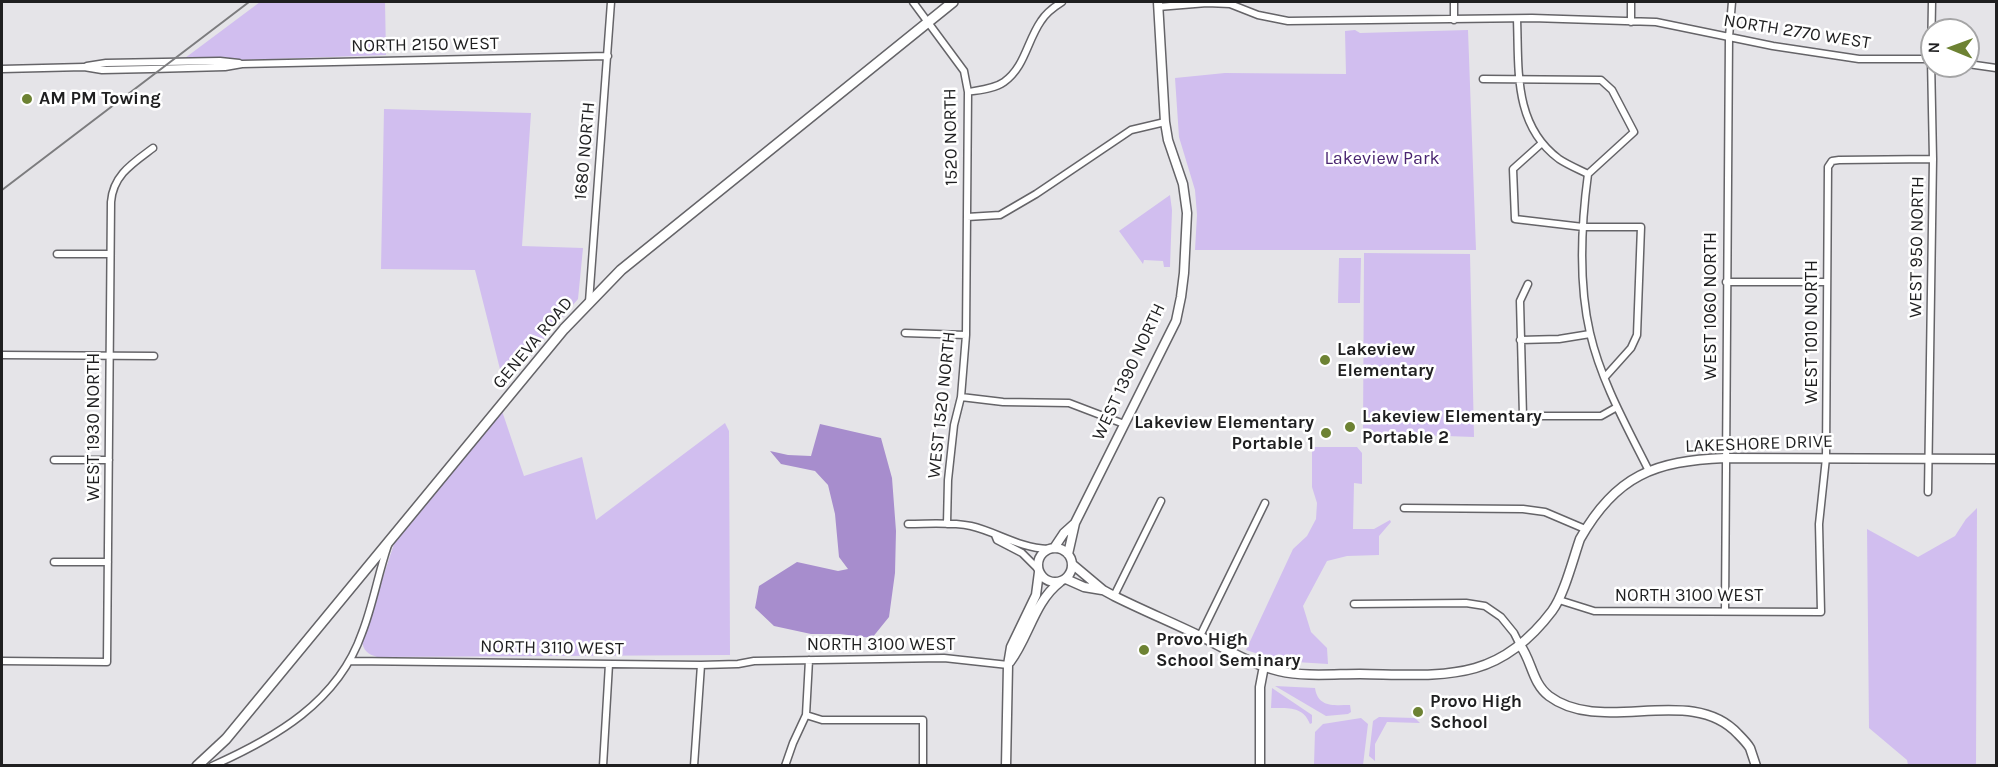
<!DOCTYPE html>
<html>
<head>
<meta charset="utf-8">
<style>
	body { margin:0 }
	#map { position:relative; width:1998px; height:767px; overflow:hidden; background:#e5e4e8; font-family:Karla,sans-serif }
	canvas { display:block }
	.frame { position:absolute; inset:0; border:3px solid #1f1f20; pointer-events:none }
	.north { position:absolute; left:1920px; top:18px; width:60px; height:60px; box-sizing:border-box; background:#fff; border:2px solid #a5a5a6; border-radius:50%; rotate:271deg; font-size:16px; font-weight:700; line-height:24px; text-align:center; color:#1f1f20 }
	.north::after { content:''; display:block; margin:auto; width:21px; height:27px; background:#6d8233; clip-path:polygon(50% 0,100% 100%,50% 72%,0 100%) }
</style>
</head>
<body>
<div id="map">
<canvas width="1998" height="767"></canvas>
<div class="frame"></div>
<div class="north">N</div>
</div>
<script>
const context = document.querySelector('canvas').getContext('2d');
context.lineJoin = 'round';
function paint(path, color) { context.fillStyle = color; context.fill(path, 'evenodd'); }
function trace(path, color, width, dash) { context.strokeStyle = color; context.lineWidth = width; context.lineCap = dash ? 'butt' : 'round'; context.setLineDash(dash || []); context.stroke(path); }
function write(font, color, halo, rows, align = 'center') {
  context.font = font + ' Karla,sans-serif'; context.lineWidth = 5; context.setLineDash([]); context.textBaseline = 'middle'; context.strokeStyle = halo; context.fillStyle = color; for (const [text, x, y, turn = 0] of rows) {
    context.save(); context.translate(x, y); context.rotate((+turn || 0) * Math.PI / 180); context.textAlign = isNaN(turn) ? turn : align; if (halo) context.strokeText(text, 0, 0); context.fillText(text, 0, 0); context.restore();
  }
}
const green = new Path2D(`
	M260 2H385L386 55 245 60 185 58Z
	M1355 30 1360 33 1468 30 1476 250H1195L1197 215 1195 190 1179 137 1175 78 1225 73 1346 74 1345 31Z
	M384 109 531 113 522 246 583 248 578 299 504 385 475 270 381 269Z
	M1170 195 1172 210 1170 267H1164L1163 261 1144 260 1143 264 1119 231Z
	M1364 253 1470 254 1474 437 1363 433Z
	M1339 258H1361L1360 303H1338Z
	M502 411 524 476 582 457 596 520 725 423 729 431 730 655 377 657C368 654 363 651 362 640L394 544Z
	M1312 447H1357L1362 453V484L1354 483 1353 529H1374L1390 520 1391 522 1379 536V555L1347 556 1327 561 1303 606 1311 632 1327 648 1328 664 1280 661 1246 650 1293 549 1307 536 1316 519 1317 503 1312 487Z
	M1977 508 1976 765H1908L1907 760 1869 728 1867 529 1918 557 1955 536 1966 519Z
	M1275 686 1315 688C1318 708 1334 705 1350 705L1351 712 1348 714 1326 716Z
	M1272 688 1312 715V723L1310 724C1303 706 1288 708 1271 708Z
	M1379 717 1415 718 1420 723 1387 722 1375 744V761L1369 756 1373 721Z
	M1361 718 1368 724 1363 765H1314L1315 732 1323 724Z`);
const water = new Path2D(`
	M820 424 881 438 892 478 896 531 895 573 889 617 872 638 840 634H811L774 626 755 608 759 586 797 562 838 571 848 569 839 557 835 514 828 485 815 471 781 464 770 451 788 455 811 456Z`);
const minor = new Path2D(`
	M913 2 964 71 968 92 966 335 961 397 954 425 948 480 947 524
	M1454 2V20
	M1158 7 1207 3 1230 4 1258 15 1288 21 1532 18 1656 22 1773 46 1859 59H1932
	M1517 19C1519 69 1513 125 1559 159 1568 165 1578 169 1588 174
	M1631 22V2
	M1968 64 1996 68
	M87 66 106 63 220 61 239 63
	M2 69 84 67 102 70 151 69 225 67 242 64 608 56
	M1483 79 1601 80 1612 90 1634 132 1588 174C1581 226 1578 281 1590 333 1601 381 1627 427 1649 471
	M968 92C979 90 994 89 1004 82 1025 67 1027 41 1041 21 1046 13 1054 7 1062 2
	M1542 143 1513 169 1515 219 1583 227H1641L1637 335 1631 348 1605 377
	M967 217 1000 215 1036 194 1131 130 1165 122
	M57 254H110
	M1726 282H1826
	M1528 284 1520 301 1523 416H1601L1617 407
	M589 302 611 2
	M905 333 966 335
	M1520 340 1559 339 1590 334
	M2 355 154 356
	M961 397 1003 402 1069 403 1124 424
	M54 460H109
	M1928 492 1933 159 1931 59 1932 2
	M1404 508 1523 509 1545 512 1585 529
	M908 524C929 524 951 522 971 526 997 532 1019 548 1048 549
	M995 535 997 540 1022 553 1038 569
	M54 562H108
	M1114 596 1161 501
	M1559 600 1594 611 1821 612 1819 524 1826 458 1828 167 1832 161 1839 160 1933 159
	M1354 604 1466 603 1485 606 1501 617 1514 633 1520 645
	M1725 611 1729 37 1732 2
	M1200 636 1265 503
	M2 661 107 662 111 202C113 175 133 163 153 148
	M350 661 701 665 738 664 754 661 944 658 1008 665
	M806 715 822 720H923V766
	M212 766C275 738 338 702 362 633 373 605 378 574 388 545
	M603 766 609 664
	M694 766 701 665
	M785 766 793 743 806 715 809 660`);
const tertiary = new Path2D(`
	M1038 565a17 17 0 1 1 34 0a17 17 0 1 1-34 0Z
	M1054 548 1064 533 1074 524
	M1068 554 1075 523 1176 321 1181 297 1184 273 1187 213 1183 184 1168 140 1165 122 1158 2
	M1072 564 1103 590 1114 596C1142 610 1171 622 1200 636 1226 649 1250 664 1279 671 1305 677 1334 674 1360 674 1443 675 1497 684 1552 611 1564 595 1573 559 1580 539 1616 475 1655 461 1725 458L1996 459
	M1066 579 1084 587 1102 590
	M1520 645C1532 661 1532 683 1549 696 1602 736 1691 683 1738 734 1742 738 1747 743 1750 748 1752 754 1754 760 1756 766
	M1010 662C1029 637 1034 602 1060 582
	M1006 766 1008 665 1011 647 1036 595 1039 572
	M1260 766V687L1264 666`);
const secondary = new Path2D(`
	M197 766 226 739 564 329 621 270 953 2`);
const rail = new Path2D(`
	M2 190 249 2`);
const markers = [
	[27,99,6,"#6d8233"],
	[1325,360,6,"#6d8233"],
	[1350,427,6,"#6d8233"],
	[1326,433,6,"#6d8233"],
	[1144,650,6,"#6d8233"],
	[1418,712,6,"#6d8233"]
];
const streetNames = [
	["NORTH 2770 WEST",1797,32,9],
	["NORTH 2150 WEST",425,45,-1],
	["1520 NORTH",951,137,-91],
	["1680 NORTH",585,151,-85],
	["WEST 950 NORTH",1917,247,-89],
	["WEST 1060 NORTH",1711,306,-90],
	["WEST 1010 NORTH",1812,332,-90],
	["GENEVA ROAD",533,343,-50],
	["WEST 1390 NORTH",1129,372,-65],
	["WEST 1520 NORTH",942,405,-84],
	["WEST 1930 NORTH",94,427,-90],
	["LAKESHORE DRIVE",1759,444,-2],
	["NORTH 3100 WEST",1689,596],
	["NORTH 3100 WEST",881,645],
	["NORTH 3110 WEST",552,648,1]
];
const poiNames = [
	["AM PM Towing",39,99],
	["Lakeview",1337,350],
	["Elementary",1337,371],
	["Lakeview Elementary",1362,417],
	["Portable 2",1362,438],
	["Lakeview Elementary",1314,423,"right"],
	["Portable 1",1314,444,"right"],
	["Provo High",1156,640],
	["School Seminary",1156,661],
	["Provo High",1430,702],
	["School",1430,723]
];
const parkNames = [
	["Lakeview Park",1382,159]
];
paint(green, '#d1beef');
paint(water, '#a78dcd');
trace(minor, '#656468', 9);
trace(tertiary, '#656468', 11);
trace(secondary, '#656468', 12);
trace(minor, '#fff', 6);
trace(tertiary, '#fff', 8);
trace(secondary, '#fff', 9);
trace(rail, '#7c7c7e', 2);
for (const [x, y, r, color] of markers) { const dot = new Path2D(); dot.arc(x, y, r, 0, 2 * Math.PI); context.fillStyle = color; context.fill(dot); trace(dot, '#fff', 2); }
write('18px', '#1f1f20', '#fff', streetNames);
write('bold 18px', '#1f1f20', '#fff', poiNames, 'left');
write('18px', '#4a2671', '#fff', parkNames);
</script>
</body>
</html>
